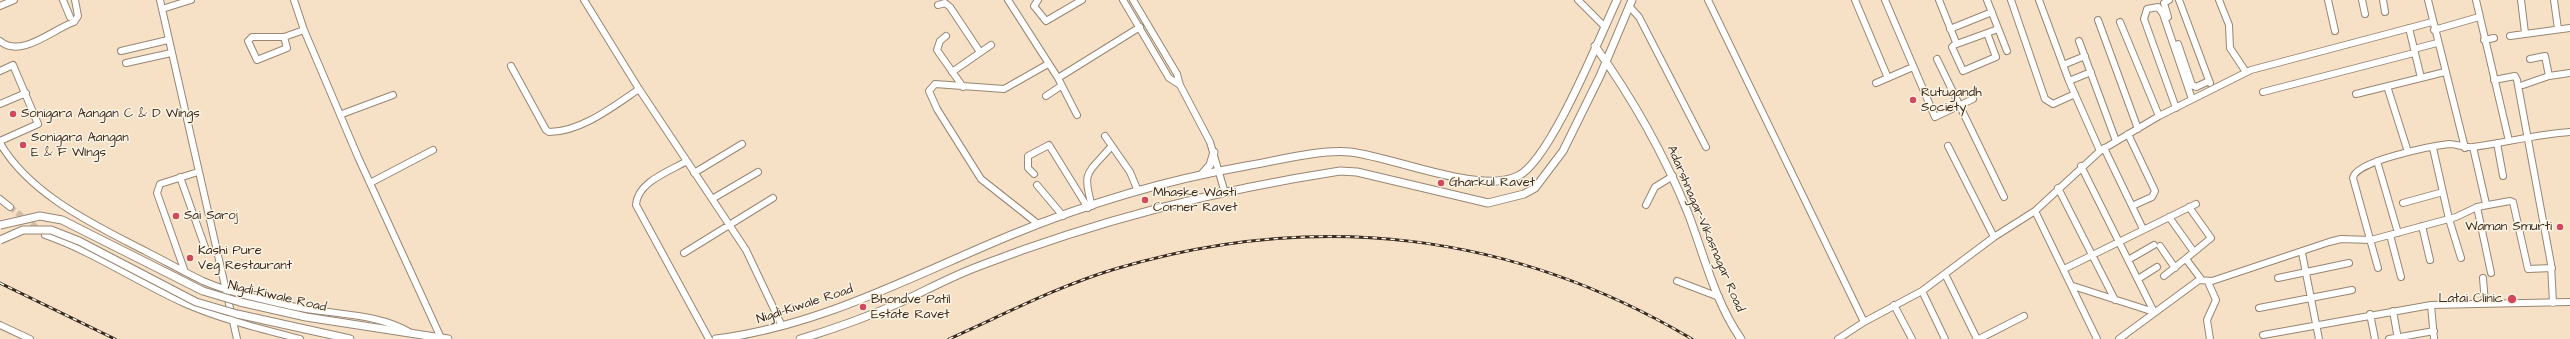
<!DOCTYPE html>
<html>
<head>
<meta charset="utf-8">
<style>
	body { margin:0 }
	canvas { display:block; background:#f6e1c7 }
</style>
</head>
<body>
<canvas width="2570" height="339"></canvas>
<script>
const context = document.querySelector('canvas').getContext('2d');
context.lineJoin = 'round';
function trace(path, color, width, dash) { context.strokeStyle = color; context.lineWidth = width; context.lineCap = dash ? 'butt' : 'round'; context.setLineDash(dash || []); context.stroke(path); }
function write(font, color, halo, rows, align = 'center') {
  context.font = font + ' "Architects Daughter",sans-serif'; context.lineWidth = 3; context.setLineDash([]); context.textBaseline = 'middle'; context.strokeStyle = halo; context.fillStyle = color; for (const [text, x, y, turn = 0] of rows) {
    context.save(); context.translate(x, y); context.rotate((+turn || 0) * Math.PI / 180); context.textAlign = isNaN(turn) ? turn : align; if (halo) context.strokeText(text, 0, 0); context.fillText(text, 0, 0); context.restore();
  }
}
const minorTunnel = new Path2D(`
	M10 207 41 231`);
const minor = new Path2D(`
	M63 0 70 17
	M160 0 237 339
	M294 0 304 30 358 157 441 338
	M584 0 639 89 746 250 782 326
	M1008 0 1058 78 1140 27
	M1038 0 1034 6 1046 21 1082 0
	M1123 0 1169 78 1180 85
	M1133 0 1177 74 1180 85 1210 142 1225 193
	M1578 0 1604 26
	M1708 0 1864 322
	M1855 0 1888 78
	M1885 0 1935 117 1973 99
	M1939 0 1955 40
	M1987 0 2007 51
	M2011 0 2045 99 2053 104 2075 94
	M2039 0 2069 81 2100 151
	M2179 0 2210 83
	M2219 0 2229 25 2230 48 2246 72
	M2328 0 2335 31
	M2362 0 2365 14
	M2383 0 2385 12
	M2428 0 2465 148
	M2476 0 2509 141
	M2521 0 2525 33
	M2554 0 2558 29
	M938 5 945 3 950 7 980 52
	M0 6 14 0
	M1629 6 1639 17 1706 147
	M162 9 191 0
	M2168 17 2164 3 2169 0
	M2098 20 2138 129
	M2120 22 2159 116
	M2409 28 2421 78
	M1950 29 1992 12
	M2434 30 2479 17
	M1987 33 1996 57 1963 71 1952 47 1954 45 1998 29
	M946 36 940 41 937 50 963 87
	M2510 36 2570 28
	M284 37 287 48 257 60 248 41 252 37H284L304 30
	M2484 40 2494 38
	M0 41C21 59 53 29 74 22L78 16 75 0
	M2079 41 2116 141
	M2178 44 2192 85 2196 87 2209 81
	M2414 49 2437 43
	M121 51 168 40
	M1937 59 2004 197
	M2530 59 2545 56 2549 76
	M126 63 171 53
	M2063 65 2085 56
	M511 66 546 130 549 132C581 132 614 106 639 89
	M0 71 13 65 38 124 0 141
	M952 72 991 45
	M1058 78 1077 115
	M2494 80 2515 76 2517 80 2551 264 2553 303
	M2069 81 2091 72
	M1876 83 1913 67
	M2523 85 2549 76 2570 73
	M2387 86 2408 152
	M2263 92 2414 53
	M2356 94 2445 72
	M1046 96 1061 86
	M0 104 26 93
	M2176 108 2144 19 2147 9 2158 7 2163 14 2192 99
	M342 114 393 95
	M2128 134 2155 191 2152 197 2132 206
	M1105 136 1130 172 1138 191
	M0 143C30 195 95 225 147 252 165 261 184 272 203 281 231 293 261 299 291 306 330 315 376 312 411 333
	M2497 143 2503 176
	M1948 146 1994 237
	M2473 147 2486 204
	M2104 148 2143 229
	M2433 148 2449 219 2461 258
	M687 161C670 171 637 182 636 205L709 339
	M2377 161 2398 233
	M2081 166 2154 312
	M694 173 742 144
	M1034 174 1028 168V156L1049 145 1088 208
	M180 177 206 250
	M370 183 433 150
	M1037 185 1063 216
	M2058 188 2115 300
	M0 199 10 207
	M712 199 758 172
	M2403 203 2443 192
	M1646 205 1655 187 1673 176
	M1092 206C1082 172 1087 174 1109 149
	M2189 207 2211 238 2194 252
	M2477 207 2491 273
	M2035 211 2097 339
	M1038 224 981 179 937 109 929 91 935 84 1004 89 1048 64
	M2422 226 2430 260
	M45 235C94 252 137 282 184 303 220 319 262 329 300 339
	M2390 235 2401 277
	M2160 246 2175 268
	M684 253 773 198
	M2302 253 2319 339
	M2186 259 2201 279
	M2128 260 2154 245
	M2378 268 2353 178C2355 161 2432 146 2449 144 2457 144 2464 148 2473 147 2505 143 2537 134 2570 132
	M2064 269 2196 204
	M185 272 157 193 160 184 198 172
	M1945 274 1977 339
	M2164 276 2194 252 2169 217
	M2278 278 2349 263
	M2483 278 2485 304
	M2138 279 2157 267
	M1677 281 1719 297
	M2208 282 2216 300 2207 320 2210 339
	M2073 286 2154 312
	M1922 291 1945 339
	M1894 305 1912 339
	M2431 305 2434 339
	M2259 308 2352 290
	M2393 311 2398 339
	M2370 314 2375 339
	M0 325 30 339
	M2263 335 2431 305 2570 302
	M1838 339 1864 322 1922 291 1994 237 2035 211 2100 151 2159 116 2251 70 2432 22
	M1979 339 2024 316
	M2119 339 2199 280 2212 281 2329 242 2341 239 2371 240 2456 217 2477 207 2510 201 2513 202 2528 269 2552 268
	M2389 339 2434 331`);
const major = new Path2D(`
	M1595 46C1633 99 1664 154 1688 213 1704 255 1715 302 1741 339
	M1202 174 1210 165 1214 152
	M240 302 306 317 448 339
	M237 314 350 339
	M716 339C821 326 914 275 1011 235 1086 204 1166 180 1246 166 1276 161 1320 149 1350 152 1394 157 1480 195 1518 176 1550 161 1600 36 1617 0
	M800 339C834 329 867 317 899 303 927 290 954 275 982 265 1099 220 1216 190 1340 171L1357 172 1488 203 1524 194 1535 188 1563 151 1600 76 1632 0`);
const rail = new Path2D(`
	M0 283 115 339
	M949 339C1003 315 1058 286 1115 269 1317 209 1511 232 1692 339`);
const majorBridge = new Path2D(`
	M0 225 40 216 62 220 203 291 240 302
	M0 240 23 230H51L79 241 196 302 237 314`);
const markers = [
	[1913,100,4,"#d1495b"],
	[13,114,4,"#d1495b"],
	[23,145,4,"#d1495b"],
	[1441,183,4,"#d1495b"],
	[1145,200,4,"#d1495b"],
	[176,216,4,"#d1495b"],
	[2560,227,4,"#d1495b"],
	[190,258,4,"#d1495b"],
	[2512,299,5,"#d1495b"],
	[863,307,4,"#d1495b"]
];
const poiNames = [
	["Rutugandh",1921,93],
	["Society",1921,108],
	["Sonigara Aangan C & D Wings",21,114],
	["Sonigara Aangan",31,138],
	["E & F WIngs",31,153],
	["Gharkul Ravet",1449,183],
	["Mhaske Wasti",1153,193],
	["Corner Ravet",1153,208],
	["Sai Saroj",184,216],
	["Waman Smurti",2552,227,"right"],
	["Kashi Pure",198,251],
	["Veg Restaurant",198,266],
	["Latai Clinic",2503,299,"right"],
	["Bhondve Patil",871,300],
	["Estate Ravet",871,315]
];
const streetNames = [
	["Adarshnagar-Vikasnagar Road",1705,229,67],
	["Nigdi-Kiwale Road",277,297,13],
	["Nigdi-Kiwale Road",805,305,-18]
];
trace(minorTunnel, '#d1bca5', 6, [6, 3]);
trace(minor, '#988672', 8);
trace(major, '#988672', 9);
trace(minor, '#fff', 6);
trace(major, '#fff', 7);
trace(rail, '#3b2a1e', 3);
trace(rail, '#fcf5e5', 1.5, [4.5]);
trace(majorBridge, '#988672', 9, []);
trace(majorBridge, '#fff', 7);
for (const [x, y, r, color] of markers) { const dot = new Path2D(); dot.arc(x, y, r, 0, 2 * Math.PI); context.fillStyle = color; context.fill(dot); trace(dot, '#fcf5e5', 1.5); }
write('13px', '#3b2a1e', '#fcf5e5', poiNames, 'left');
write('13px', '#3b2a1e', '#fcf5e5', streetNames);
</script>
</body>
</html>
